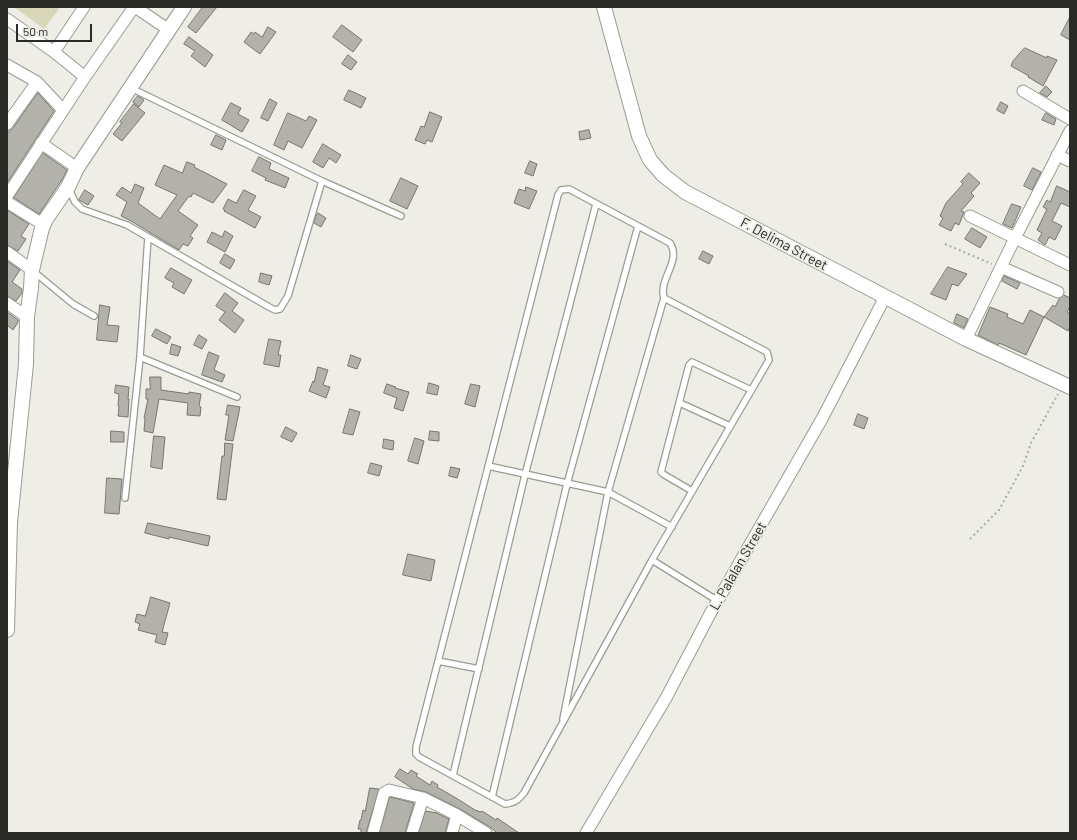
<!DOCTYPE html>
<html>
<head>
<meta charset="utf-8">
<style>
	body { margin:0 }
	#map { position:relative; width:1077px; height:840px; overflow:hidden; background:#eeeee6; font-family:Barlow,sans-serif }
	canvas { display:block }
	.frame { position:absolute; inset:0; border:8px solid #2a2a27; pointer-events:none }
	.scale { position:absolute; left:16px; top:24px; width:76px; height:18px; box-sizing:border-box; border:2px solid #2a2a27; border-top:0; padding-left:5px; font-size:12px; line-height:14px; white-space:nowrap; color:#2a2a27; -webkit-text-stroke:3px #eeeee6; paint-order:stroke }
</style>
</head>
<body>
<div id="map">
<canvas width="1077" height="840"></canvas>
<div class="frame"></div>
<div class="scale">50 m</div>
</div>
<script>
const context = document.querySelector('canvas').getContext('2d');
context.lineJoin = 'round';
function paint(path, color) { context.fillStyle = color; context.fill(path, 'evenodd'); }
function trace(path, color, width, dash) { context.strokeStyle = color; context.lineWidth = width; context.lineCap = dash ? 'butt' : 'round'; context.setLineDash(dash || []); context.stroke(path); }
function write(font, color, halo, rows, align = 'center') {
  context.font = font + ' Barlow,sans-serif'; context.lineWidth = 3.5; context.setLineDash([]); context.textBaseline = 'middle'; context.strokeStyle = halo; context.fillStyle = color; for (const [text, x, y, turn = 0] of rows) {
    context.save(); context.translate(x, y); context.rotate((+turn || 0) * Math.PI / 180); context.textAlign = isNaN(turn) ? turn : align; if (halo) context.strokeText(text, 0, 0); context.fillText(text, 0, 0); context.restore();
  }
}
const green = new Path2D(`
	M14 7H56L59 9 44 29Z`);
const building = new Path2D(`
	M203 7H217L196 33 188 27Z
	M1070 17V40L1061 35Z
	M342 25 362 40 353 52 333 37Z
	M268 27 276 32 260 54 244 42 251 32 254 34 255 32 262 37Z
	M189 37 213 55 205 67 191 56 195 51 184 44Z
	M1025 48 1047 58V56L1057 60 1043 86 1028 77 1029 76 1011 66 1013 61Z
	M348 55 357 62 351 70 342 64Z
	M1046 86 1052 92 1047 97 1040 93Z
	M349 90 366 98 361 108 344 100Z
	M38 93 54 111 7 183V133L13 128Z
	M138 96 144 100 139 107 133 102Z
	M270 99 277 103 268 121 261 118Z
	M1001 102 1008 106 1004 114 997 110Z
	M231 103 241 108 238 114 249 120 242 132 222 120Z
	M134 104 145 113 122 141 113 134 122 123 120 122Z
	M430 112 442 117 432 142 427 140 425 144 415 140 421 126 424 127Z
	M288 113 306 121 309 116 317 120 302 148 288 141 284 150 274 145Z
	M1046 113 1056 119 1054 125 1042 120Z
	M589 130 591 138 580 140 579 132Z
	M216 135 226 140 222 150 211 145Z
	M323 144 341 155 336 163 329 158 323 168 313 162Z
	M43 153 67 170 63 178 39 214 14 198Z
	M259 157 271 163 269 169 289 178 285 188 265 180 266 178 252 171Z
	M530 161 537 164 533 176 525 173Z
	M187 162 195 165 194 167 227 184 213 203 193 193 191 197 189 196 178 211 198 225 190 236 193 238 188 246 183 244 179 250 131 221 121 216 127 202 116 195 122 187 131 193 135 184 144 188 138 203 160 219 177 195 155 185 164 165 182 173Z
	M1033 168 1041 172 1032 190 1024 186Z
	M969 173 980 183 971 193 974 196 961 211 964 212 959 225 955 223 951 231 939 225 943 218 940 216 946 203 963 184 961 182Z
	M401 178 418 186 407 209 390 201Z
	M1057 186 1070 192V207L1061 203 1052 221 1062 226 1055 240 1049 237 1045 245 1038 240 1042 233 1037 230 1047 209 1043 207 1047 200 1050 202Z
	M526 187 537 191 529 209 514 203 519 189 525 191Z
	M85 190 94 196 88 205 79 200Z
	M244 190 256 196 248 210 261 217 255 228 224 211 225 210 223 209 228 199 236 203Z
	M1012 204 1021 207 1012 228 1003 224Z
	M7 210 29 224 21 236 26 239 18 251 7 245Z
	M318 213 326 218 321 227 314 223Z
	M972 228 987 237 980 248 965 239Z
	M225 231 233 236 225 252 207 242 212 232 222 237Z
	M703 251 713 256 709 264 699 259Z
	M225 254 235 260 230 269 220 263Z
	M7 261 20 270 12 282 22 289V293L16 301 7 296Z
	M948 267 967 274 958 286 952 284 946 300 931 294Z
	M171 268 192 280 184 294 172 287 174 283 165 278Z
	M261 273 272 276 269 285 259 282Z
	M1004 276 1020 283 1017 289 1002 281Z
	M225 293 238 303 232 311 244 320 235 333 219 320 225 312 216 306Z
	M1064 295 1070 298V307L1067 312 1070 314V326L1068 331 1044 317 1026 355 999 343 998 345 978 335 990 307 1008 314 1007 317 1023 324 1030 310 1044 317 1053 305 1055 307 1059 299Z
	M100 305 110 307 107 325 119 326 117 342 97 340Z
	M7 312 18 320V322L13 330 7 325Z
	M957 314 968 319 964 328 954 323Z
	M156 329 171 337 167 344 152 336Z
	M199 335 207 340 202 349 194 345Z
	M269 339 281 341 278 355H281L279 367 264 364Z
	M172 344 181 347 178 356 170 354Z
	M209 352 219 356 214 370 225 375 222 382 202 375Z
	M351 355 361 359 357 369 348 366Z
	M318 367 328 370 323 385 330 387 326 398 309 391 313 381 314 382Z
	M150 377H161V390L189 394V392L201 394 199 406 201 407 200 416 187 415 188 403 159 399 153 433 144 431 145 419 144 418 148 399H146V389H150Z
	M429 383 439 386 437 395 427 393Z
	M387 384 396 387 395 388 409 392 403 411 394 408 397 398 384 393Z
	M471 384 480 386 475 407 465 404Z
	M116 385 129 387 128 399H129L128 417 118 416 119 406H118L119 394 115 393Z
	M228 405 240 407 233 441 225 440 229 415H226Z
	M350 409 360 412 353 435 343 433Z
	M858 414 868 418 864 429 854 425Z
	M286 427 297 433 292 442 281 437Z
	M111 431 124 432V442H111Z
	M430 431 439 432V441L429 440Z
	M154 436 165 437 162 469 151 467Z
	M415 438 424 441 418 464 408 461Z
	M384 439 394 441 393 450 383 448Z
	M225 443 233 444 226 500 217 499 222 456H224Z
	M371 463 382 466 379 476 368 473Z
	M451 467 460 469 457 478 449 476Z
	M107 478 122 479 119 514 105 513Z
	M148 523 210 536 208 546 169 537V539L145 533Z
	M408 554 435 560 431 581 403 575Z
	M151 597 170 603 162 632 168 633 165 645 155 642 157 635 138 630 140 624 135 622 137 614 145 616Z
	M400 769 408 774 411 770 418 774 416 776 430 785 432 781 438 785 437 787 456 798 475 810 481 812 482 811 496 820 497 818 519 833H497L490 827 460 809 426 792 413 789 395 777Z
	M370 788 379 789 366 833H361V829H358L360 820H361L363 810 365 811Z
	M390 797 414 803 405 833H380Z
	M426 811 437 813 449 819 445 833H419Z`);
const path = new Path2D(`
	M945 244 992 264
	M970 539 999 510 1023 466 1031 443 1058 394`);
const service = new Path2D(`
	M322 181 401 216
	M68 187 75 202 82 209 127 225 269 307 275 310 280 309 288 296 322 181 131 88
	M569 189 670 243C682 261 658 279 664 298L767 352 769 360 652 560 524 793C518 800 515 803 505 804L419 757 416 754V747L558 195 561 190Z
	M33 271 73 304 94 316
	M140 357 237 397
	M680 403 730 426
	M488 466 608 492 672 527
	M692 491 663 474 661 472 689 365 692 362 751 390
	M125 498 140 357 148 237
	M652 560 718 601
	M438 661 479 669
	M563 719 608 492 664 298
	M453 775 525 475 596 204
	M492 797 567 484 638 226`);
const minor = new Path2D(`
	M135 7 169 30
	M7 19 54 52 85 77
	M54 52 84 7
	M7 65 37 82 63 110
	M1023 91 1070 119
	M7 124 37 82
	M41 143 77 168
	M1057 155 1070 161
	M7 196 85 77 134 7
	M7 202 44 225
	M970 216 1070 265
	M7 252 32 270
	M1001 267 1058 292
	M7 303 27 317
	M966 339 1015 238 1070 131
	M373 833 384 793 389 790 423 798 457 815 486 833
	M412 833 423 798
	M452 833 457 815
	M586 833 666 698 710 614 823 417 885 297`);
const tertiary = new Path2D(`
	M604 7 639 136 650 160 663 175 685 192 966 339 1070 387
	M7 630 10 522 26 364 27 317 31 288 32 270 42 228 46 219 68 187 77 168 184 7`);
const streetNames = [
	["F. Delima Street",784,244,28],
	["L. Palalan Street",738,566,-60]
];
paint(green, '#d8d7ba');
paint(building, '#b2b2aa');
trace(building, '#77766f', 1);
trace(service, '#9b9b93', 8);
trace(minor, '#9b9b93', 13);
trace(tertiary, '#9b9b93', 16);
trace(path, '#acaca6', 2, [2, 3]);
trace(service, '#fff', 5.5);
trace(minor, '#fff', 11);
trace(tertiary, '#fff', 14);
write('14px', '#2a2a27', '#eeeee6', streetNames);
</script>
</body>
</html>
